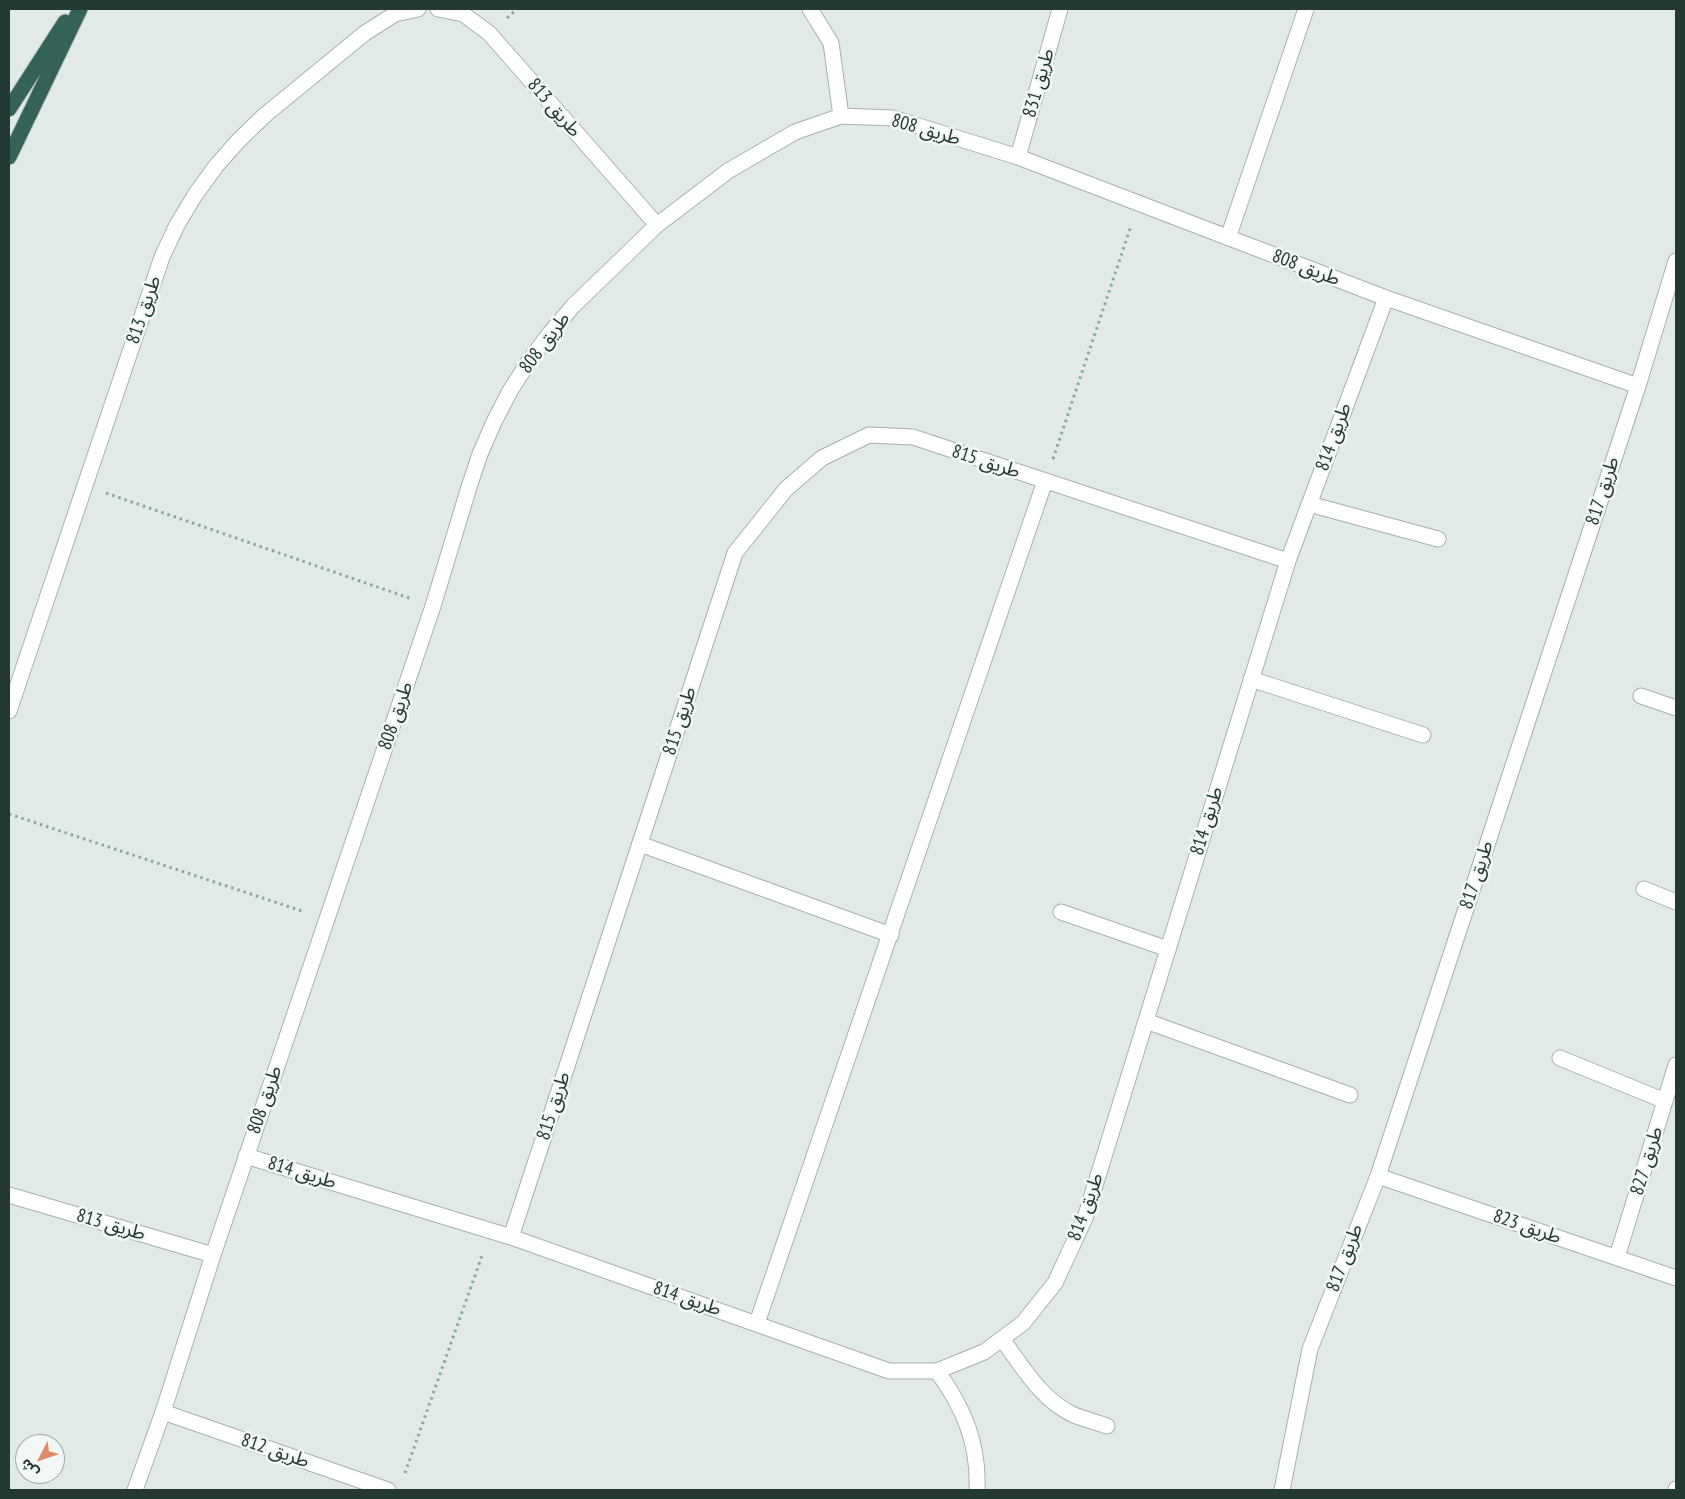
<!DOCTYPE html>
<html>
<head>
<meta charset="utf-8">
<style>
	body { margin:0 }
	#map { position:relative; width:1685px; height:1499px; overflow:hidden; background:#e2eae7; font-family:"PT Sans Narrow","Noto Sans Arabic",sans-serif }
	canvas { display:block }
	.frame { position:absolute; inset:0; border:10px solid #243934; pointer-events:none }
	.north { position:absolute; left:15px; top:1434px; width:50px; height:50px; box-sizing:border-box; background:#f2f7f5; border:1px solid #a0aba8; border-radius:50%; rotate:229deg; font-size:14px; font-weight:700; line-height:20px; text-align:center; color:#243934 }
	.north::after { content:''; display:block; margin:auto; width:18px; height:22px; background:#e18a6a; clip-path:polygon(50% 0,100% 100%,50% 72%,0 100%) }
</style>
</head>
<body>
<div id="map">
<canvas width="1685" height="1499"></canvas>
<div class="frame"></div>
<div class="north">ش</div>
</div>
<script>
const context = document.querySelector('canvas').getContext('2d');
context.lineJoin = 'round';
function trace(path, color, width, dash) { context.strokeStyle = color; context.lineWidth = width; context.lineCap = dash ? 'butt' : 'round'; context.setLineDash(dash || []); context.stroke(path); }
function write(font, color, halo, rows, align = 'center') {
  context.font = font + ' "PT Sans Narrow","Noto Sans Arabic",sans-serif'; context.lineWidth = 5; context.setLineDash([]); context.textBaseline = 'middle'; context.strokeStyle = halo; context.fillStyle = color; for (const [text, x, y, turn = 0] of rows) {
    context.save(); context.translate(x, y); context.rotate((+turn || 0) * Math.PI / 180); context.textAlign = isNaN(turn) ? turn : align; if (halo) context.strokeText(text, 0, 0); context.fillText(text, 0, 0); context.restore();
  }
}
const path = new Path2D(`
	M507 18 517 9
	M1053 459 1131 226
	M106 493 412 599
	M9 814 305 912
	M405 1473 483 1253`);
const service = new Path2D(`
	M1309 504 1438 539
	M1641 696 1676 708
	M640 844 891 935
	M1644 889 1676 902
	M1061 912 1168 949
	M1560 1058 1665 1101
	M937 1371C964 1408 979 1444 977 1490`);
const minor = new Path2D(`
	M438 9 463 14 489 33 657 225
	M810 9 831 43 841 116
	M1018 157 1060 9
	M1228 238 1306 9
	M1251 679 1423 735
	M9 711 162 257 177 225 195 195 216 166 239 140 265 115 365 33 395 14 418 9
	M1146 1021 1350 1095
	M246 1156 511 1237 889 1371H937L984 1352 1023 1323 1055 1283 1085 1218 1288 561 1386 298
	M1378 1176 1676 1278
	M9 1195 213 1255
	M511 1237 735 553 786 489 822 458 869 435 913 437 1288 561
	M1617 1257 1676 1065
	M757 1323 1045 481
	M1002 1339C1022 1366 1041 1400 1074 1415 1084 1419 1096 1422 1107 1426
	M163 1412 388 1490
	M135 1490 163 1412 213 1255 433 606 469 487 480 454 494 422 510 391 529 361 550 333 573 306 657 225 728 171 795 132 841 116 893 118 1018 157 1386 298 1638 386
	M1676 1490V1489`);
const tertiary = new Path2D(`
	M1282 1490 1310 1349 1378 1176 1638 386 1676 261`);
const motorway = new Path2D(`
	M9 109 65 22
	M9 157 80 9`);
const streetNames = [
	["طريق 831",1039,83,-74],
	["طريق 813",554,108,49],
	["طريق 808",926,130,16],
	["طريق 808",1306,268,21],
	["طريق 813",144,310,-71],
	["طريق 808",545,343,-53],
	["طريق 814",1334,437,-70],
	["طريق 815",986,462,18],
	["طريق 817",1603,491,-72],
	["طريق 808",396,716,-71],
	["طريق 815",680,721,-72],
	["طريق 814",1207,821,-73],
	["طريق 817",1477,875,-72],
	["طريق 808",265,1100,-71],
	["طريق 815",554,1106,-72],
	["طريق 827",1647,1161,-73],
	["طريق 814",302,1173,17],
	["طريق 814",1086,1207,-70],
	["طريق 813",111,1225,16],
	["طريق 823",1527,1227,19],
	["طريق 817",1345,1258,-69],
	["طريق 814",687,1299,19],
	["طريق 812",275,1451,19]
];
trace(service, '#a5b1ae', 17);
trace(minor, '#a5b1ae', 17);
trace(tertiary, '#a5b1ae', 17);
trace(motorway, '#bdc4c2', 17);
trace(path, '#86aaa0', 3, [2.5, 4]);
trace(service, '#fff', 15);
trace(minor, '#fff', 15);
trace(tertiary, '#fff', 15);
trace(motorway, '#346259', 15);
write('19px', '#243934', '#f2f7f5', streetNames);
</script>
</body>
</html>
